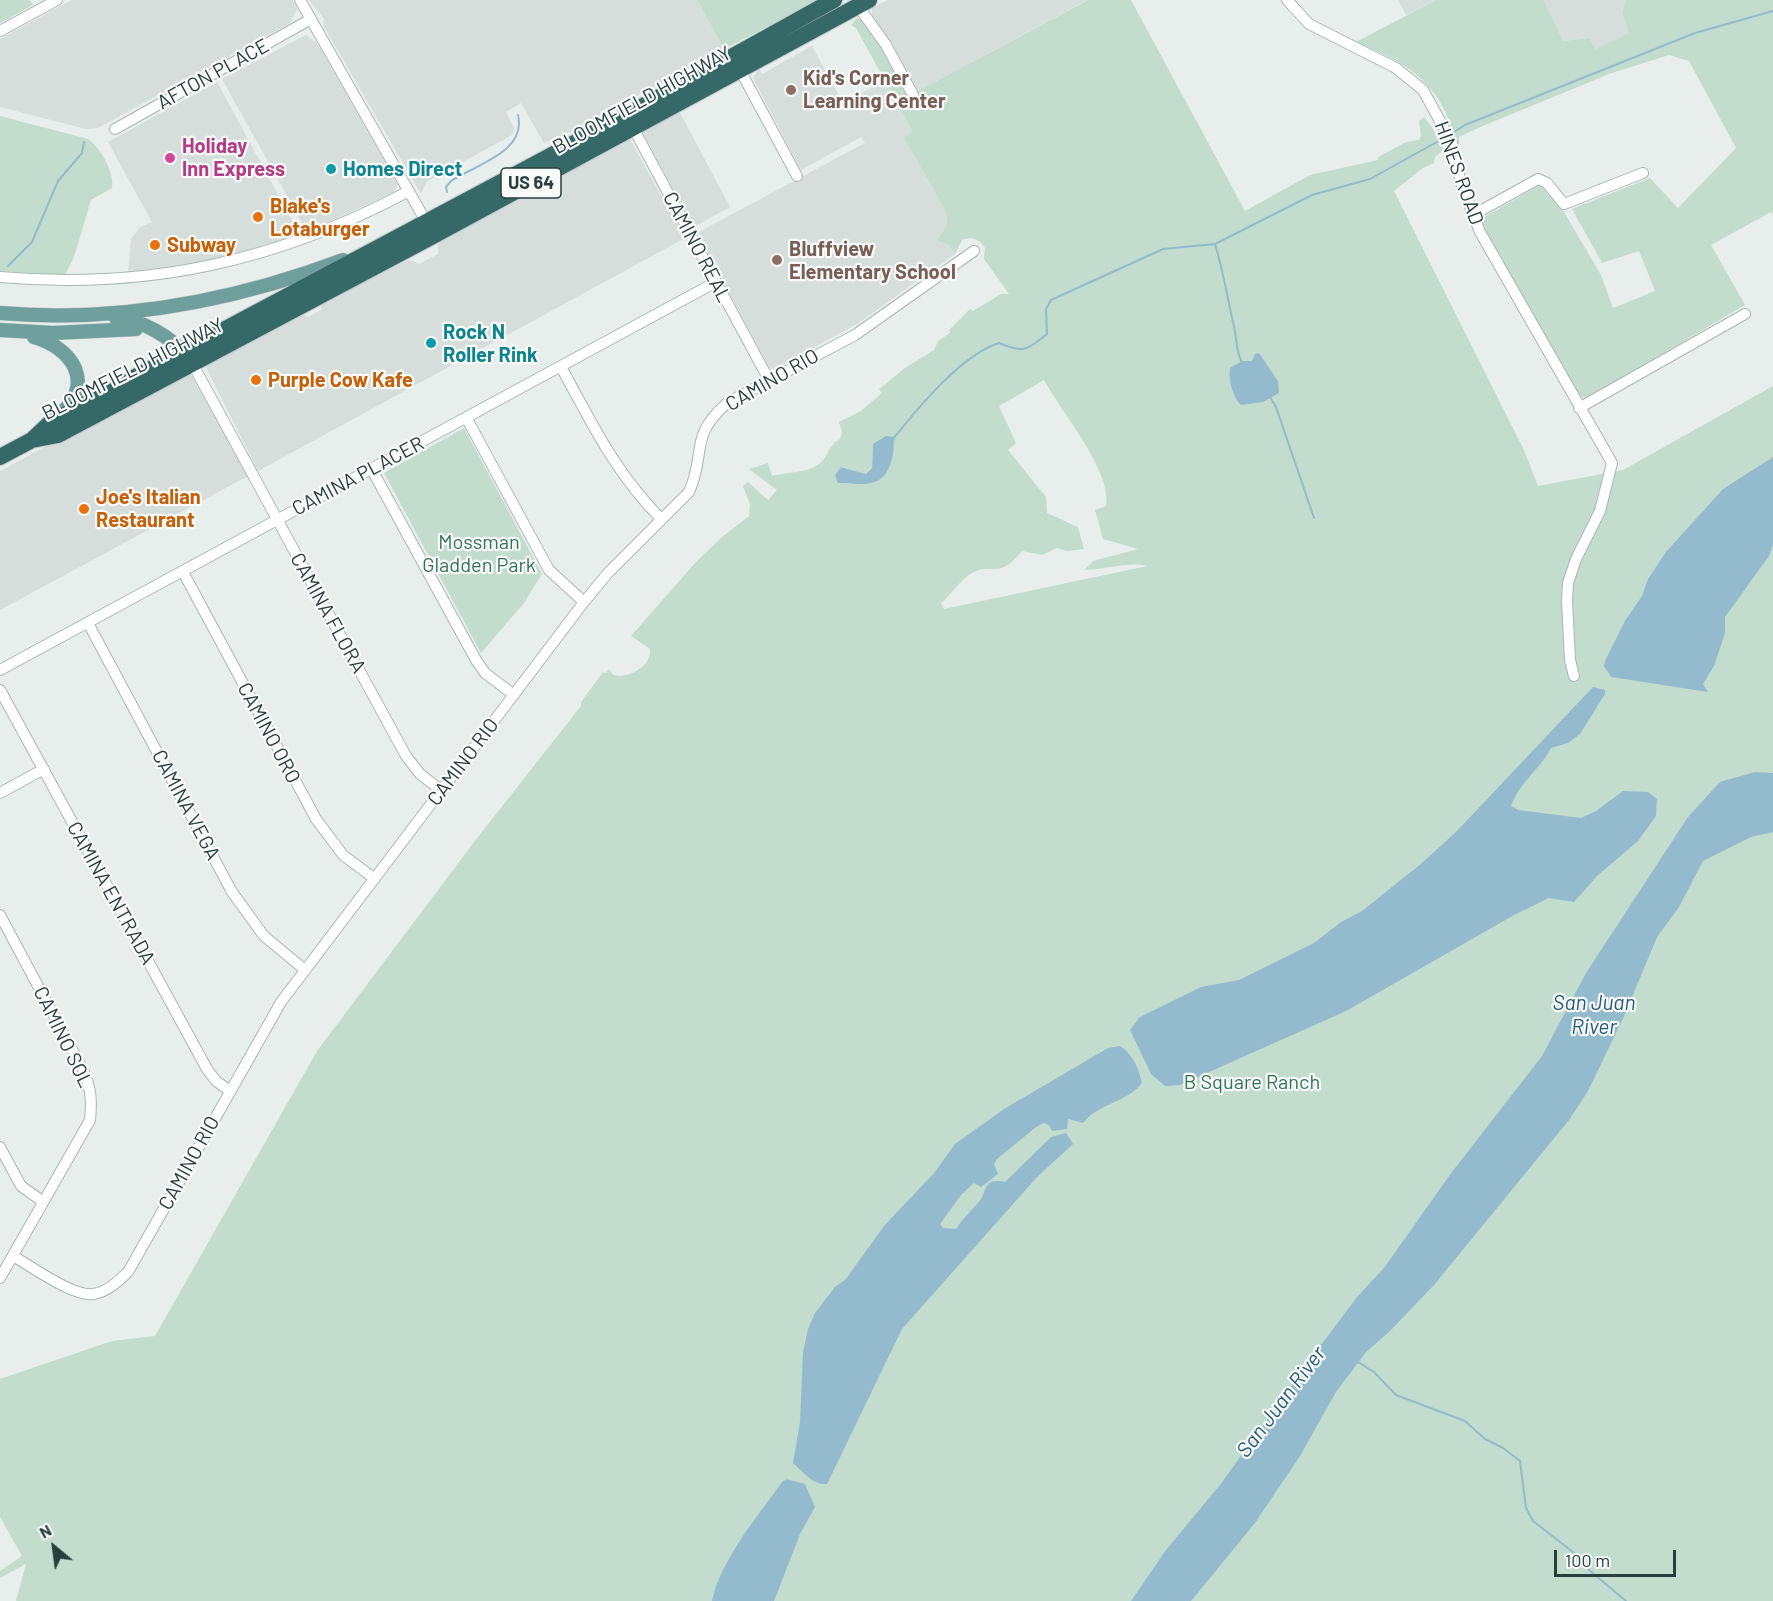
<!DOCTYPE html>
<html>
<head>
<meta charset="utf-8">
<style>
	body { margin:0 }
	#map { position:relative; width:1773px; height:1601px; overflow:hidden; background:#e7eeec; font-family:Barlow,sans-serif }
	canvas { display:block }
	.north { position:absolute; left:24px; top:1517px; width:60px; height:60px; -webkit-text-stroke:4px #f7faf9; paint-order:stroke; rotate:331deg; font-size:16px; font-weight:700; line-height:24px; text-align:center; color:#273f3d }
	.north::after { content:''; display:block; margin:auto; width:21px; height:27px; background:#273f3d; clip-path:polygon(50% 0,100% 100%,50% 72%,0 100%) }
	.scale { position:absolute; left:1554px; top:1550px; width:122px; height:27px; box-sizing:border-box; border:3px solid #273f3d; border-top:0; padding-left:8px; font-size:18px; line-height:21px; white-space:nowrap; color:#273f3d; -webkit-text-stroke:4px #f7faf9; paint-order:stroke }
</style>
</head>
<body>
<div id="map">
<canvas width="1773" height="1601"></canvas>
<div class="north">N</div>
<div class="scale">100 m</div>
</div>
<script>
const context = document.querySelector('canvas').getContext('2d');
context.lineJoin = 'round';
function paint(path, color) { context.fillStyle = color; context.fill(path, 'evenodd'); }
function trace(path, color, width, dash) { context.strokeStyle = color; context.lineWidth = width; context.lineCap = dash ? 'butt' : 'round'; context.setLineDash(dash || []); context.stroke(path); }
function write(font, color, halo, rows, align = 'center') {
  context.font = font + ' Barlow,sans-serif'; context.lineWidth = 4.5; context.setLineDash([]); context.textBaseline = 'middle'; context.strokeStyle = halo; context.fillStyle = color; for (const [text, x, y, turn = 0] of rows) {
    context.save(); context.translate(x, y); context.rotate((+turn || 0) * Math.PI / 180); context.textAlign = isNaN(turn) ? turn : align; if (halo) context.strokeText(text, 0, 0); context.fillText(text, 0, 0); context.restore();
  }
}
const built = new Path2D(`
	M72 0H292L297 9 290 23 98 128 86 129 0 107V39Z
	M309 0H697L724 49 577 129 544 143 521 103 506 112 514 128 512 135 426 182 421 194 323 25 324 19Z
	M888 0H1087L916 92 872 18V8Z
	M1398 0H1436L1406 15Z
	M1544 0H1626L1622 13 1630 33 1626 37 1595 49 1590 38 1563 41Z
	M306 35 317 43 398 185 394 192 307 232 222 79Z
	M812 46 843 103 885 81 914 132 904 138 946 212 947 224 937 241 948 245 955 254 857 324 774 369 770 368 697 233 865 143 861 137 801 170 753 78 759 69 762 74Z
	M217 82 300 235 261 248 200 262 128 272 131 239 140 227 152 222 108 142Z
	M679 111 730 207 694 227 642 131Z
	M629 138 685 238 258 471 205 365 304 314 308 317 321 310 322 302 359 283 409 260 419 264 438 254V245L443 239Z
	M181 373 192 376 248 476 0 610V471Z`);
const green = new Path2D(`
	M0 0H30L33 5 0 23Z
	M697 0H819L724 49Z
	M1088 0H1131L1245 211 1310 175 1378 160V157L1406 142 1419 140 1421 136 1419 121 1424 117 1432 127 1444 150 1435 157 1434 163 1423 168 1394 191 1524 450 1538 486 1623 470 1773 386V1601H16L26 1564 0 1578V1571L22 1556 0 1517V1379L112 1341 155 1336 317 1051 474 842 581 706V702L603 672 606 673 609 669 613 675C627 679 652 667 650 649L631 636 695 563 721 538 749 516 750 504 743 486 748 482 768 500 777 490 749 469 768 463 772 476C787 472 808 473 819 464 830 456 826 447 840 439L842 432 839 422 861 411 882 393 879 389 905 368 934 350 938 341 950 333 949 330 970 309 973 311 1001 294H1009L984 259 985 248C980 239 972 236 962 240L955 254 948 245 937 241 947 224 946 212 904 138 913 132 856 28 851 25 857 18 862 19 916 92ZM1044 380C1061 412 1113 472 1106 506L1095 510 1103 539 1138 549 1093 561 1084 570C1104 570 1129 561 1147 566L944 609 941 603C951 595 961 579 972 573 992 562 998 581 1022 551L1042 555 1057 548 1067 551 1084 549 1078 527 1047 513 1046 497 1008 450 1016 443 999 406ZM893 442 892 459 861 484 838 483 842 467 866 474 872 468 873 444Z
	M1436 0H1544L1563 41 1590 38 1595 49 1629 33 1622 13 1626 0H1773V215L1771 212 1711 245 1745 305 1588 398 1579 396 1479 220 1540 185 1564 212 1601 275 1613 308 1655 291 1639 251 1602 263 1572 209 1650 178 1678 208 1736 148 1689 61 1669 55 1609 74 1478 128 1459 137V151C1442 85 1416 67 1356 42Z
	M0 116 88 139C100 147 115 173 112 188L91 200 74 257 65 275 0 271Z
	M464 428 542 574 524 603 481 653 384 473Z`);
const water = new Path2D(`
	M1259 353 1278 381 1279 393 1263 402 1241 405C1233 398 1228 379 1230 368L1242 361H1252L1255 354Z
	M886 436 895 437C893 443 894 449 893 455 885 490 867 484 838 483L835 475 841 467 866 474 872 468 873 444Z
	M1773 457V545L1769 556 1725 617V633L1714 666 1703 684 1708 692 1611 677 1604 666 1605 661 1625 621 1642 596 1648 579 1666 552 1723 489Z
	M1593 687 1605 690V694L1580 734 1568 743 1551 748C1540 769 1519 783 1511 806L1518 810 1581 818 1596 811 1623 791 1648 792 1657 799 1656 816 1638 841 1597 876 1574 902 1549 898 1514 915 1346 1011 1180 1085 1165 1086 1151 1074 1130 1030 1140 1017 1201 987 1239 980 1314 943 1341 922 1362 911 1422 863 1457 831Z
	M1755 772 1773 773V832L1751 837 1703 861 1679 907 1657 937 1625 1014 1588 1091 1569 1120 1434 1285 1390 1331 1366 1352 1336 1392 1300 1456 1255 1523 1191 1601H1131L1166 1550 1220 1485 1318 1349 1357 1297 1384 1268 1449 1176 1542 1056 1586 973 1688 817 1720 782Z
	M1120 1046C1134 1056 1138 1067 1142 1083 1126 1103 1099 1103 1083 1123L1068 1119 1067 1129 1052 1131 1049 1125 1044 1123 1036 1127 997 1159 994 1164 998 1174 981 1187 974 1183 961 1195 940 1224 943 1228 956 1229C962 1219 970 1212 978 1203 988 1192 982 1177 1005 1182L1051 1137 1066 1133 1073 1144 1037 1177 902 1329 827 1484C812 1485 804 1472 793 1463L800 1422 803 1352 808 1329 815 1313 835 1287 846 1279 884 1226 934 1173 955 1144 1004 1109 1108 1048Z
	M787 1479 805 1484 815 1507 800 1534 774 1601H712C720 1561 758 1516 782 1482Z`);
const stream = new Path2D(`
	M1451 134 1465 125 1695 33 1773 11
	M447 192 446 187 451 181C475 165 527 152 518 115
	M1215 244C1223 270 1227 296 1233 322 1237 337 1235 348 1242 363
	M8 266 32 242 58 181 82 153 84 142
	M1270 397 1276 407 1314 518
	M893 439C918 408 961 355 999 343 1023 353 1026 351 1047 334L1046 309 1051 300 1163 249 1215 244 1312 195 1370 179 1444 138
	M1358 1362 1374 1372 1396 1395 1465 1421 1485 1439 1503 1448 1520 1461 1526 1508 1533 1521 1578 1556 1589 1570 1626 1601`);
const minor = new Path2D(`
	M300 0 428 225
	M1287 0 1309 24 1396 68 1423 90 1452 143 1461 183 1480 232 1612 463 1600 511 1576 559 1568 583 1567 601 1570 660 1574 676
	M856 3 886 45 913 95
	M0 31 57 0
	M740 70 797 176
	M631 124 769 380
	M115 129 311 19
	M1473 215 1538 179 1547 183 1564 204 1643 173
	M0 277C148 290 278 261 409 191
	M192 363 406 756 420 774 442 791
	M561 367C593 425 614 471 661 519
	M1579 408 1745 314
	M467 419 549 570 584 602
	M371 468 476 660 485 673 514 695
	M183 572 316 819 343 855 375 879
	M88 623 232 892 264 936 305 970
	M0 670 716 282
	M0 690 207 1069 216 1081 230 1091
	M0 793 44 769
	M0 915 83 1070C91 1088 92 1100 90 1120L0 1278
	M0 1147 21 1186 42 1201
	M13 1256C31 1266 73 1297 93 1294 108 1292 118 1281 128 1272L281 1002 584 602 608 573 689 492C707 451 688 438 727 403L855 335 974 251`);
const major = new Path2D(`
	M0 313C117 323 234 301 343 260
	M116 318C143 320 171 337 189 358
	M0 330 53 333 136 329
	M34 337C73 348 96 384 59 415`);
const highway = new Path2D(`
	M32 440 58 435 433 236 869 0
	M0 457 32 440 51 422 627 115 834 0`);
const markers = [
	[791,90,6,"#8d6e63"],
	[170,158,6,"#d1479c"],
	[331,169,6,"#0f9aa8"],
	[258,217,6,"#e8710a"],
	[155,245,6,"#e8710a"],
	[777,260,6,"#8d6e63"],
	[431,343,6,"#0f9aa8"],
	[256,380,6,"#e8710a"],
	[84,509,6,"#e8710a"]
];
const shields = [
	[531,183,60]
];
const shieldNames = [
	["US 64",531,183]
];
const streetNames = [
	["AFTON PLACE",213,74,-29],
	["BLOOMFIELD HIGHWAY",642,100,-29],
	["HINES ROAD",1459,173,70],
	["CAMINO REAL",697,247,62],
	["BLOOMFIELD HIGHWAY",133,369,-27],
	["CAMINO RIO",772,380,-30],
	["CAMINA PLACER",358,476,-28],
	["CAMINA FLORA",328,613,61],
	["CAMINO ORO",269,733,62],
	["CAMINO RIO",463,762,-53],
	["CAMINA VEGA",186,805,62],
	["CAMINA ENTRADA",111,893,61],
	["CAMINO SOL",63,1037,64],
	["CAMINO RIO",189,1163,-61]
];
const educationNames = [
	["Kid's Corner",803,78],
	["Learning Center",803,101],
	["Bluffview",789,249],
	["Elementary School",789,272]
];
const hotelNames = [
	["Holiday",182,146],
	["Inn Express",182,169]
];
const cultureNames = [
	["Homes Direct",343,169],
	["Rock N",443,332],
	["Roller Rink",443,355]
];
const foodNames = [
	["Blake's",270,206],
	["Lotaburger",270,229],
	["Subway",167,245],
	["Purple Cow Kafe",268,380],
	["Joe's Italian",96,497],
	["Restaurant",96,520]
];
const parkNames = [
	["Mossman",479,542],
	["Gladden Park",479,565],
	["B Square Ranch",1252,1082]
];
const waterNames = [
	["San Juan",1594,1003],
	["River",1594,1027],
	["San Juan River",1281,1402,-53]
];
paint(built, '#d5dedb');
paint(green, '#c2ddce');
paint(water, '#94bbcd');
trace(stream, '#94bbcd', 2);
trace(minor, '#aab6b4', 12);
trace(major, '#c3c9c9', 15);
trace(highway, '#c3c9c9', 18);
trace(minor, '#fff', 10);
trace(major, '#6f9f9c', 14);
trace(highway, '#356967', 16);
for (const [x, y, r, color] of markers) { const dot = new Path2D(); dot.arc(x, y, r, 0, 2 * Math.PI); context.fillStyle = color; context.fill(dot); trace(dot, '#f7faf9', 2); }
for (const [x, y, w] of shields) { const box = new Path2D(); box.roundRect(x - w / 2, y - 15, w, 30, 4.5); context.fillStyle = '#f7faf9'; context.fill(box); trace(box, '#273f3d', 1.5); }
write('bold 18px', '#273f3d', null, shieldNames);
write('20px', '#273f3d', '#f7faf9', streetNames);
write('bold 20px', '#785e54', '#f7faf9', educationNames, 'left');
write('bold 20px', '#b23c85', '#f7faf9', hotelNames, 'left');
write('bold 20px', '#0d838f', '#f7faf9', cultureNames, 'left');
write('bold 20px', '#c56008', '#f7faf9', foodNames, 'left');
write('20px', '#347357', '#f7faf9', parkNames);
write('italic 21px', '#255b77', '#f7faf9', waterNames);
</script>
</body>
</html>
